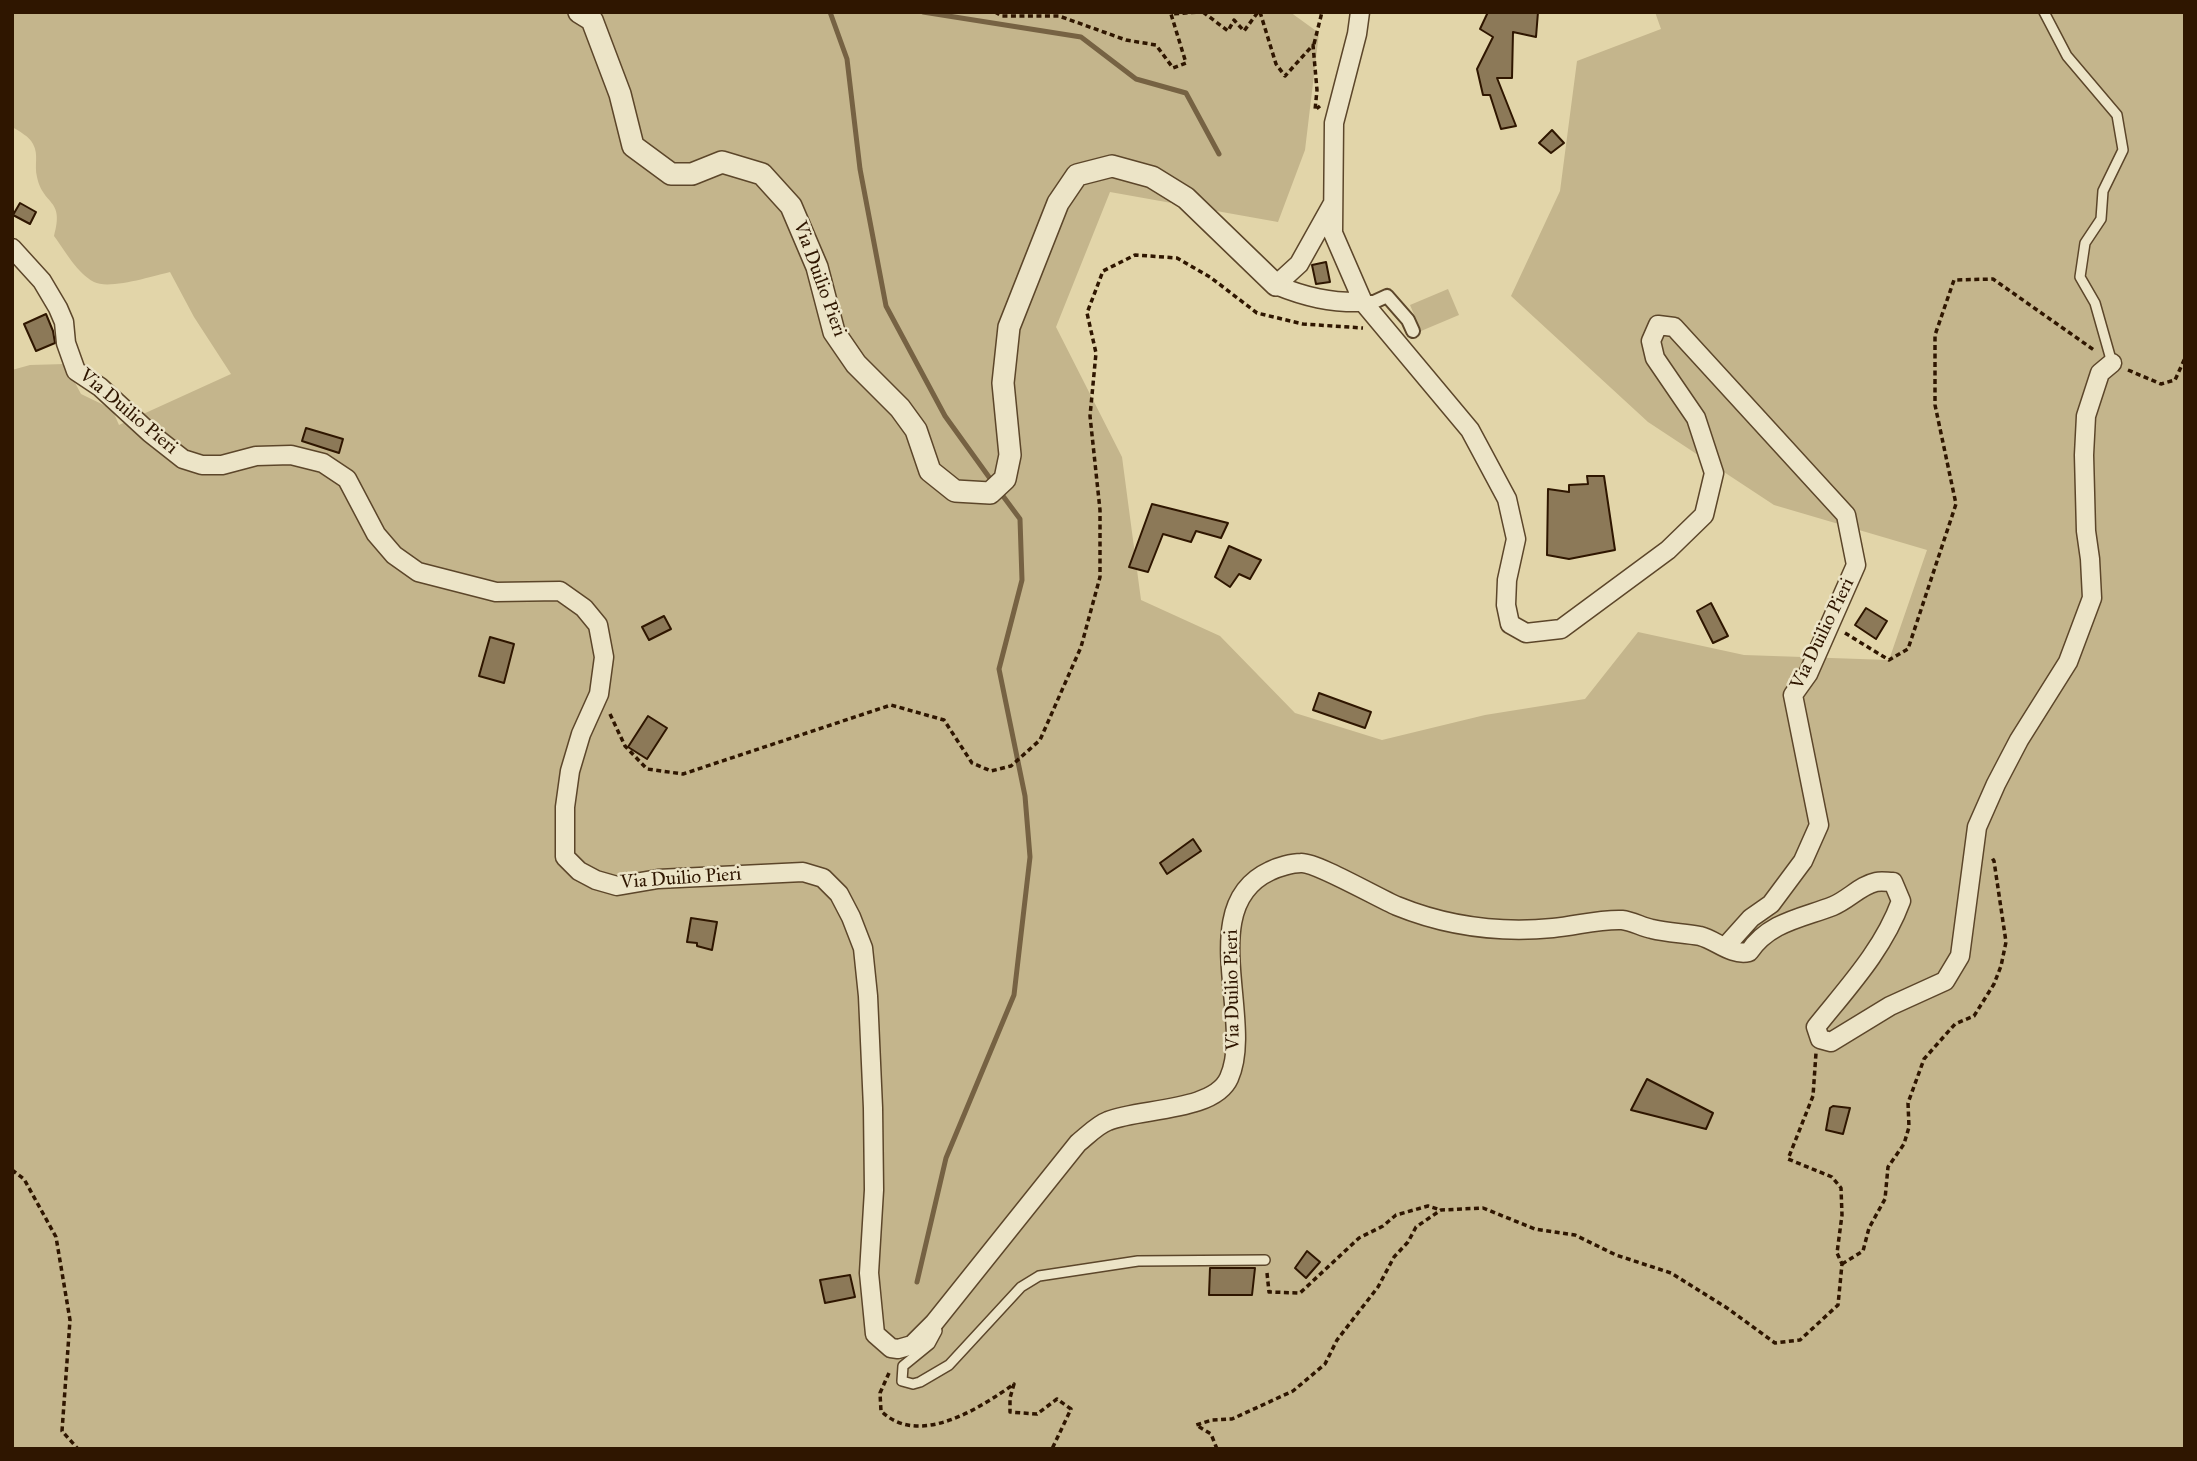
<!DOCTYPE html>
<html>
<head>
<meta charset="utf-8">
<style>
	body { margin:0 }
	#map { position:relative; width:2197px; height:1461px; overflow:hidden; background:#e2d5a9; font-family:"IM FELL Great Primer",serif }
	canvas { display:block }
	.frame { position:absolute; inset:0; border:14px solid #2f1600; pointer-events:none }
</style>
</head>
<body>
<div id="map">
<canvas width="2197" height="1461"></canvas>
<div class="frame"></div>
</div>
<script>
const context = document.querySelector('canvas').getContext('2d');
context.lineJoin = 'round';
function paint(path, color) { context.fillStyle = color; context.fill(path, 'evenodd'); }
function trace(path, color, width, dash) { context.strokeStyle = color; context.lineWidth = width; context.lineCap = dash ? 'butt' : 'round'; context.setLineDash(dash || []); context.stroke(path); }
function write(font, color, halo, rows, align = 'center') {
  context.font = font + ' "IM FELL Great Primer",serif'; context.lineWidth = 5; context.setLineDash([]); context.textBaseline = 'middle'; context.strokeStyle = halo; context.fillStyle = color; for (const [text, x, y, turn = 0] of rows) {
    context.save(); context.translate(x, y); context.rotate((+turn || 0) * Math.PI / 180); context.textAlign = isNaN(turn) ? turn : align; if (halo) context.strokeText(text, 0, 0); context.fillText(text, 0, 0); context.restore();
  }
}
const green = new Path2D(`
	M12 12H1290L1319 33 1305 150 1278 222 1110 192 1056 327 1122 457 1141 600 1220 636 1295 713 1382 740 1485 715 1585 699 1638 632 1744 655 1889 660 1927 550 1774 505 1648 422 1511 296 1560 191 1577 61 1661 29 1655 12H2185V1449H12V370L30 365 65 364 81 394 112 409 119 425 231 374 194 317 170 272C153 276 109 290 94 282 77 273 66 252 54 236 65 198 43 206 37 177 34 165 39 155 33 144 30 137 19 131 12 127Z
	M1448 289 1459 315 1421 331 1410 305Z`);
const stream = new Path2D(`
	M830 12 847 59 860 169 886 306 945 416 994 484
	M923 12 1081 37 1136 79 1186 93 1219 154
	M917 1282 946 1158 1014 995 1030 857 1025 796 999 669 1022 580 1020 519 1000 492`);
const building = new Path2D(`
	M1488 12H1538L1536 37 1513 32 1512 78H1497L1516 126 1501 129 1490 95H1483L1477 69 1493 37 1480 29Z
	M1552 130 1564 143 1551 153 1539 143Z
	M20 203 36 212 30 224 13 215Z
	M1326 262 1330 282 1316 284 1312 265Z
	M46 314 53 331 55 343 36 351 24 324Z
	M306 428 343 439 339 453 302 441Z
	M1587 476H1604L1615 550 1569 559 1547 555 1548 489 1569 492V485L1588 484Z
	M1152 504 1228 523 1221 538 1196 531 1191 542 1163 534 1148 572 1129 567Z
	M1229 546 1261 560 1250 579 1239 574 1230 587 1215 577Z
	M1711 603 1728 636 1713 643 1697 611Z
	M1866 608 1887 621 1876 639 1855 625Z
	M664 616 671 629 649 640 642 627Z
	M490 637 514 644 504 683 479 676Z
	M1319 693 1371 712 1365 728 1313 710Z
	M648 716 667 728 647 759 628 747Z
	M1193 839 1201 851 1167 874 1160 863Z
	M691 918 717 922 712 950 697 946V943L687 942Z
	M1647 1079 1713 1113 1706 1129 1631 1110Z
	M1833 1106 1850 1108 1843 1134 1826 1130 1830 1108Z
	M1307 1251 1320 1262 1306 1278 1295 1268Z
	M1210 1268H1255L1252 1295H1209Z
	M850 1275 855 1297 825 1303 820 1280Z`);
const path = new Path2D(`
	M995 12 1002 16H1059L1126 40 1156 45 1173 68 1186 63 1171 14 1198 12
	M1203 12 1228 31 1234 20 1244 31 1258 12
	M1260 12 1276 64 1285 76 1313 45 1317 90 1315 110 1320 106
	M1314 44 1322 12
	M2128 370 2161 384 2175 380 2185 358
	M1845 633 1889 660 1908 649 1956 504 1935 405V335L1954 280 1993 279 2094 350
	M610 714 625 746 647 769 683 774 891 705 944 720 972 763 991 771 1011 766 1040 740 1081 647 1100 577V510L1090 416 1096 353 1087 313 1103 271 1135 255 1177 258 1210 277 1257 313 1303 324 1363 328
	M12 1170 24 1179 56 1237 70 1320 62 1431 78 1449
	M1842 1264 1863 1251 1869 1228 1885 1199 1888 1167 1904 1144 1909 1127 1908 1103 1924 1059 1955 1024 1974 1016 1994 984 2001 966 2006 942 1994 861 1991 856
	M1267 1273 1269 1292 1300 1293 1359 1238 1383 1226 1396 1215 1428 1206 1441 1210
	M889 1373 880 1393 881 1411C919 1448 980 1408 1014 1384L1010 1398V1412L1037 1414 1057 1399 1071 1409 1052 1449
	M1217 1449 1211 1434 1196 1425 1212 1420 1232 1419 1293 1391 1325 1364 1337 1340 1378 1287 1394 1257 1408 1242 1416 1227 1441 1210 1483 1208 1535 1229 1575 1235 1616 1255 1671 1273 1727 1308 1775 1343 1800 1340 1838 1305 1842 1264 1837 1253 1842 1215 1841 1188 1832 1177 1788 1159 1813 1096 1816 1053`);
const service = new Path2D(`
	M2044 12 2067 56 2117 115 2123 150 2103 191 2101 219 2085 243 2080 277 2095 303 2112 363
	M935 1325 937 1331 930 1344 903 1366 902 1381 913 1384 920 1382 949 1365 1021 1287 1039 1276 1138 1261 1265 1260`);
const pedestrian = new Path2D(`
	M1363 302H1374L1387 296 1408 320 1413 331`);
const minor = new Path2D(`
	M1360 12 1357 34 1334 123 1333 233 1363 302 1470 430 1507 499 1516 539 1507 580 1506 605 1510 624 1526 633 1561 629 1668 550 1704 515 1714 473 1696 418 1655 358 1651 341 1658 325 1674 327 1846 515 1856 565 1808 674 1793 695 1819 825 1803 861 1771 904 1751 918 1725 947
	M1332 205 1299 264 1276 285C1305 297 1331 303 1363 302
	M12 248 42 281 58 308 64 322 66 343 76 371 100 387 150 433 183 459 202 465H222L256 456 291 455 323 463 347 479 376 534 394 555 418 572 496 592 560 591 584 608 598 625 604 657 599 694 581 734 570 771 565 807V857L579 871 596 880 617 886 658 879 803 872 823 878 839 894 851 917 863 948 868 996 873 1108 874 1190 869 1273 875 1334 891 1348 898 1349 912 1345 934 1323 1078 1143C1087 1136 1097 1125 1108 1121 1139 1108 1214 1112 1229 1078 1255 1021 1194 906 1270 871 1278 867 1292 863 1301 863 1316 862 1378 898 1397 906 1446 926 1500 933 1553 928 1576 926 1599 919 1622 920 1632 921 1642 927 1652 929 1668 933 1684 933 1700 936 1716 940 1731 956 1749 952 1769 922 1802 918 1833 906 1848 900 1861 885 1876 882 1881 881 1888 882 1893 882L1901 901C1883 950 1848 987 1816 1027L1820 1039 1831 1042 1890 1006 1945 981 1960 956 1977 827 1996 784 2019 740 2068 662 2092 598 2090 559 2086 531 2084 455 2086 416 2100 373 2112 363`);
const tertiary = new Path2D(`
	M579 12 592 20 620 94 633 146 671 174H692L722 162 762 174 791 206 817 267 834 332 856 364 900 408 916 430 930 471 955 491 990 493 1005 479 1010 455 1003 383 1009 327 1058 203 1077 175 1112 166 1152 177 1186 198 1276 285`);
const streetNames = [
	["Via Duilio Pieri",819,279,70],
	["Via Duilio Pieri",128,412,40],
	["Via Duilio Pieri",1823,634,-64],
	["Via Duilio Pieri",681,879,-4],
	["Via Duilio Pieri",1233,990,-91]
];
paint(green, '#c4b58c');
trace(stream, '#766243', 5);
paint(building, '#8c7958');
trace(building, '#2f1600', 2);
trace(service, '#5c462a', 12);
trace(pedestrian, '#5c462a', 16);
trace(minor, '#5c462a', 21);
trace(tertiary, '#5c462a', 24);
trace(path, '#2f1600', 3.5, [5, 3.5]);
trace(service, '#ece4c7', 9);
trace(pedestrian, '#ece4c7', 12);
trace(minor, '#ece4c7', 18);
trace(tertiary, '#ece4c7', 21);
write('19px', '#2f1600', '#ece4c7', streetNames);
</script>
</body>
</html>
